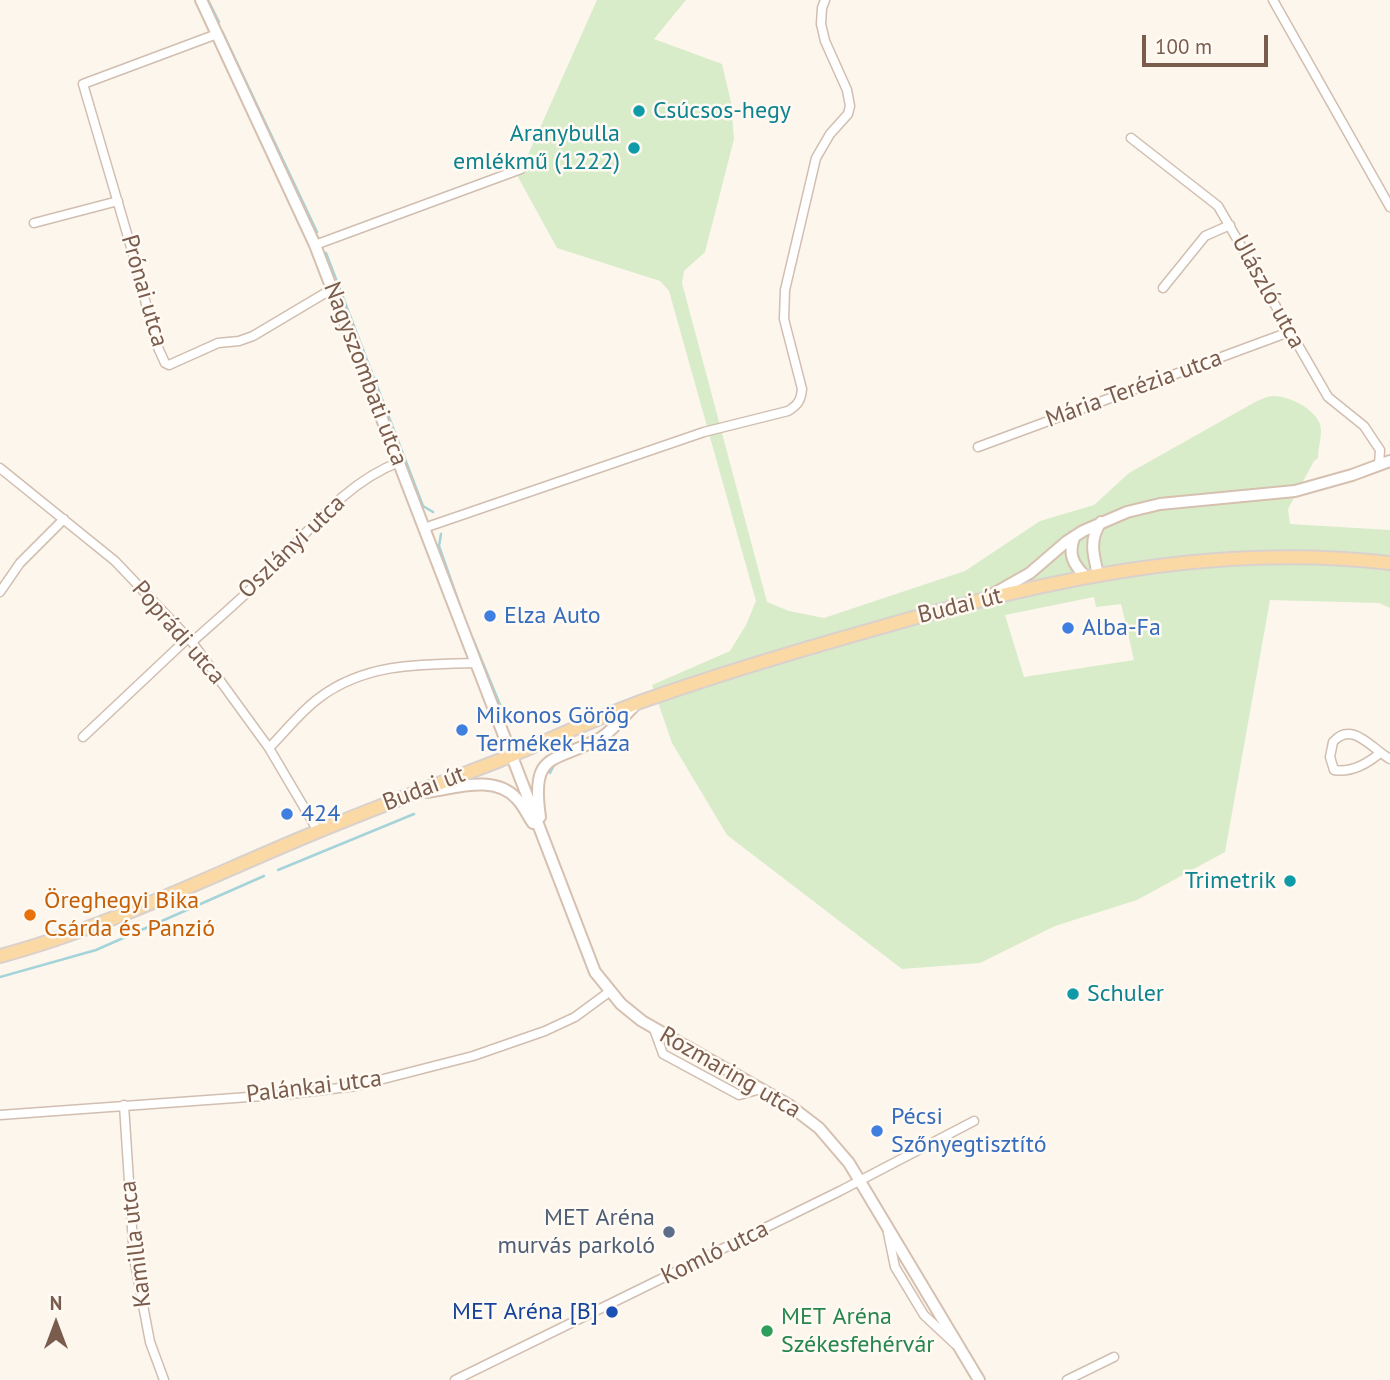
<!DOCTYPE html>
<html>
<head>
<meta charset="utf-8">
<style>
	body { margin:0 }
	#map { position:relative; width:1390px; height:1380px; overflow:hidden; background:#fdf6ec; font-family:"PT Sans",sans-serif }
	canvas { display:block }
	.north { position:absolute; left:21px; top:1289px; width:70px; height:70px; -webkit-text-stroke:5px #fffaf3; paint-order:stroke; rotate:0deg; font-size:19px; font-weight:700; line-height:28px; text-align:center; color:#7a5c4d }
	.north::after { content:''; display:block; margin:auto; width:24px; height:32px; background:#7a5c4d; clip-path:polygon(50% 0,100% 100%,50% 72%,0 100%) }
	.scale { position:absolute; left:1142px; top:35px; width:126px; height:32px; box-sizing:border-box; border:4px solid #7a5c4d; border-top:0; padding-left:9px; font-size:21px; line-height:24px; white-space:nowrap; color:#7a5c4d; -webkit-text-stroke:5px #fffaf3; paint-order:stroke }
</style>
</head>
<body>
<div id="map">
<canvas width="1390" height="1380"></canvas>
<div class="north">N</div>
<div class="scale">100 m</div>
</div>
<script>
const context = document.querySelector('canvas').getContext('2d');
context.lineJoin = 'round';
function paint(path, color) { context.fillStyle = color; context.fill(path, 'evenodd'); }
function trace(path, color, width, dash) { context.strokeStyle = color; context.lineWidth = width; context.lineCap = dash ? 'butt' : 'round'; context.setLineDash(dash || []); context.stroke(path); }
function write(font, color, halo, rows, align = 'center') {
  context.font = font + ' "PT Sans",sans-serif'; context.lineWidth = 5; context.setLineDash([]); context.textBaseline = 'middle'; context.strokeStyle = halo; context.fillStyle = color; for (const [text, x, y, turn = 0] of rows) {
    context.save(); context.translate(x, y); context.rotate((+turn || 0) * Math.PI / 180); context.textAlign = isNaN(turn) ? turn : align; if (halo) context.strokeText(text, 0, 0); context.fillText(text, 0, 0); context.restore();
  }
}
const green = new Path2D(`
	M597 0H686L654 39 722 64 731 102 734 139 705 252 684 271 682 283 767 602 789 611 824 618 965 571 1040 521 1094 505 1129 473 1257 401C1262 399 1268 396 1273 396 1289 396 1314 408 1320 424 1323 435 1318 447 1318 458L1314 461 1288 509 1290 524 1390 530V608L1379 603 1270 600 1225 852 1137 900 1055 926 980 963 902 969 727 835 672 743 652 685 730 651 746 625 756 601 669 291 660 281 557 248 518 177ZM1094 597 1096 607 1121 604 1134 660 1024 677 1005 615Z`);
const stream = new Path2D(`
	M208 0 219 22
	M222 31 317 232
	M326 253 423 506 433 512
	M441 534 439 546 460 606
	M473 639 503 712 519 722
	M550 773 554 765
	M278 870 414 814
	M0 977 96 950 264 876`);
const street = new Path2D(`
	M1273 0 1390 207
	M217 34 83 84 138 271 155 341 165 363 169 365 218 343 239 341 253 336 332 289
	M1131 138 1218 206 1328 397 1364 426 1380 450 1379 465
	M34 223 118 201
	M315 245 521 169
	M1163 288 1205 236 1230 225
	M978 447 1289 332
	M0 468 115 561 192 642 269 748 318 831
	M424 528 704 432 788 411C798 405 801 400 802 389L784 319 785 290 816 158 830 134 848 114 850 106 847 90 825 41 821 24 822 8 825 0
	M0 592 20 563 64 519
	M192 642C221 616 252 590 279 561 316 523 348 482 399 462
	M83 737 188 638
	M269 748C285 732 300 712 319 698 365 663 421 664 476 663
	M1380 753C1367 764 1352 773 1334 770L1330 757 1333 742C1352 720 1372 749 1390 759
	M654 1029 663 1054 739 1095 761 1089
	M124 1105 134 1258 150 1342 164 1380
	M0 1115 290 1094 356 1086 473 1056 545 1031 575 1017 609 992
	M888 1233 895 1267 924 1315 955 1344
	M455 1380 840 1191 974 1121
	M1067 1380 1114 1357`);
const secondary = new Path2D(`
	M201 0 315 245 595 972 621 1004 642 1021 789 1105 819 1128 849 1163 979 1380
	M1074 538C1068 554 1073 564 1085 576
	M1098 574C1093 554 1089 539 1101 522
	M993 594 1030 573 1066 542 1083 531 1127 512 1160 504 1295 491 1352 475 1390 461
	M427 792C456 788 495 774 517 799 524 806 527 815 533 823
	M540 817C530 749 555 764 602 737 613 730 624 716 634 706`);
const primary = new Path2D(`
	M0 956C108 927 210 876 314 833 374 808 436 785 498 761 545 742 592 720 640 702 716 675 793 652 871 630 1039 581 1214 542 1390 563`);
const markers = [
	[639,111,7,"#0f9aa8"],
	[634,148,7,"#0f9aa8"],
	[490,616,7,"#3f7fe0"],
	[1068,628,7,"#3f7fe0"],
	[462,730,7,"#3f7fe0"],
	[287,814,7,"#3f7fe0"],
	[1290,881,7,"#0f9aa8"],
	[30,915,7,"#e8710a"],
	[1073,994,7,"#0f9aa8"],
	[877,1131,7,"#3f7fe0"],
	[669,1232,7,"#5c6f8a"],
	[612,1312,7,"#1a4fb4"],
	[767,1331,7,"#2e9e5b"]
];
const cultureNames = [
	["Csúcsos-hegy",653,111],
	["Aranybulla",620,134,"right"],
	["emlékmű (1222)",620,162,"right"],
	["Trimetrik",1276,881,"right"],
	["Schuler",1087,994]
];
const streetNames = [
	["Prónai utca",144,291,74],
	["Ulászló utca",1268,292,61],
	["Nagyszombati utca",365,374,69],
	["Mária Terézia utca",1134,389,-20],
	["Oszlányi utca",292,547,-44],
	["Budai út",960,606,-14],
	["Poprádi utca",178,633,49],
	["Budai út",424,789,-21],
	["Rozmaring utca",730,1073,30],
	["Palánkai utca",314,1087,-7],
	["Kamilla utca",136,1244,-97],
	["Komló utca",715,1253,-26]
];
const shopNames = [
	["Elza Auto",504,616],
	["Alba-Fa",1082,628],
	["Mikonos Görög",476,716],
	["Termékek Háza",476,744],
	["424",301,814],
	["Pécsi",891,1117],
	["Szőnyegtisztító",891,1145]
];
const foodNames = [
	["Öreghegyi Bika",44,901],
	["Csárda és Panzió",44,929]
];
const serviceNames = [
	["MET Aréna",655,1218],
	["murvás parkoló",655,1246]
];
const transitNames = [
	["MET Aréna [B]",598,1312]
];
const leisureNames = [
	["MET Aréna",781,1317],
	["Székesfehérvár",781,1345]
];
paint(green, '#d8ecc9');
trace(stream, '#a5d3da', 2.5);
trace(street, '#d1beb0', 11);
trace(secondary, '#d6c0b0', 14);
trace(primary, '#dad1cd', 16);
trace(street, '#fff', 8);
trace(secondary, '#fff', 10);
trace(primary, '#fbd9a5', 12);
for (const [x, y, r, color] of markers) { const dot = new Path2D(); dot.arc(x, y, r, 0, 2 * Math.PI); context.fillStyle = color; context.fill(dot); trace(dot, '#fffaf3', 2.5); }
write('24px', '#0d838f', '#fffaf3', cultureNames, 'left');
write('24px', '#7a5c4d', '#fffaf3', streetNames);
write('24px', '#366cbe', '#fffaf3', shopNames, 'left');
write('24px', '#c56008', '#fffaf3', foodNames, 'left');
write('24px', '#4e5e75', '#fffaf3', serviceNames, 'right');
write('24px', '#164399', '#fffaf3', transitNames, 'right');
write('24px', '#27864d', '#fffaf3', leisureNames, 'left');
</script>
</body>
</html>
